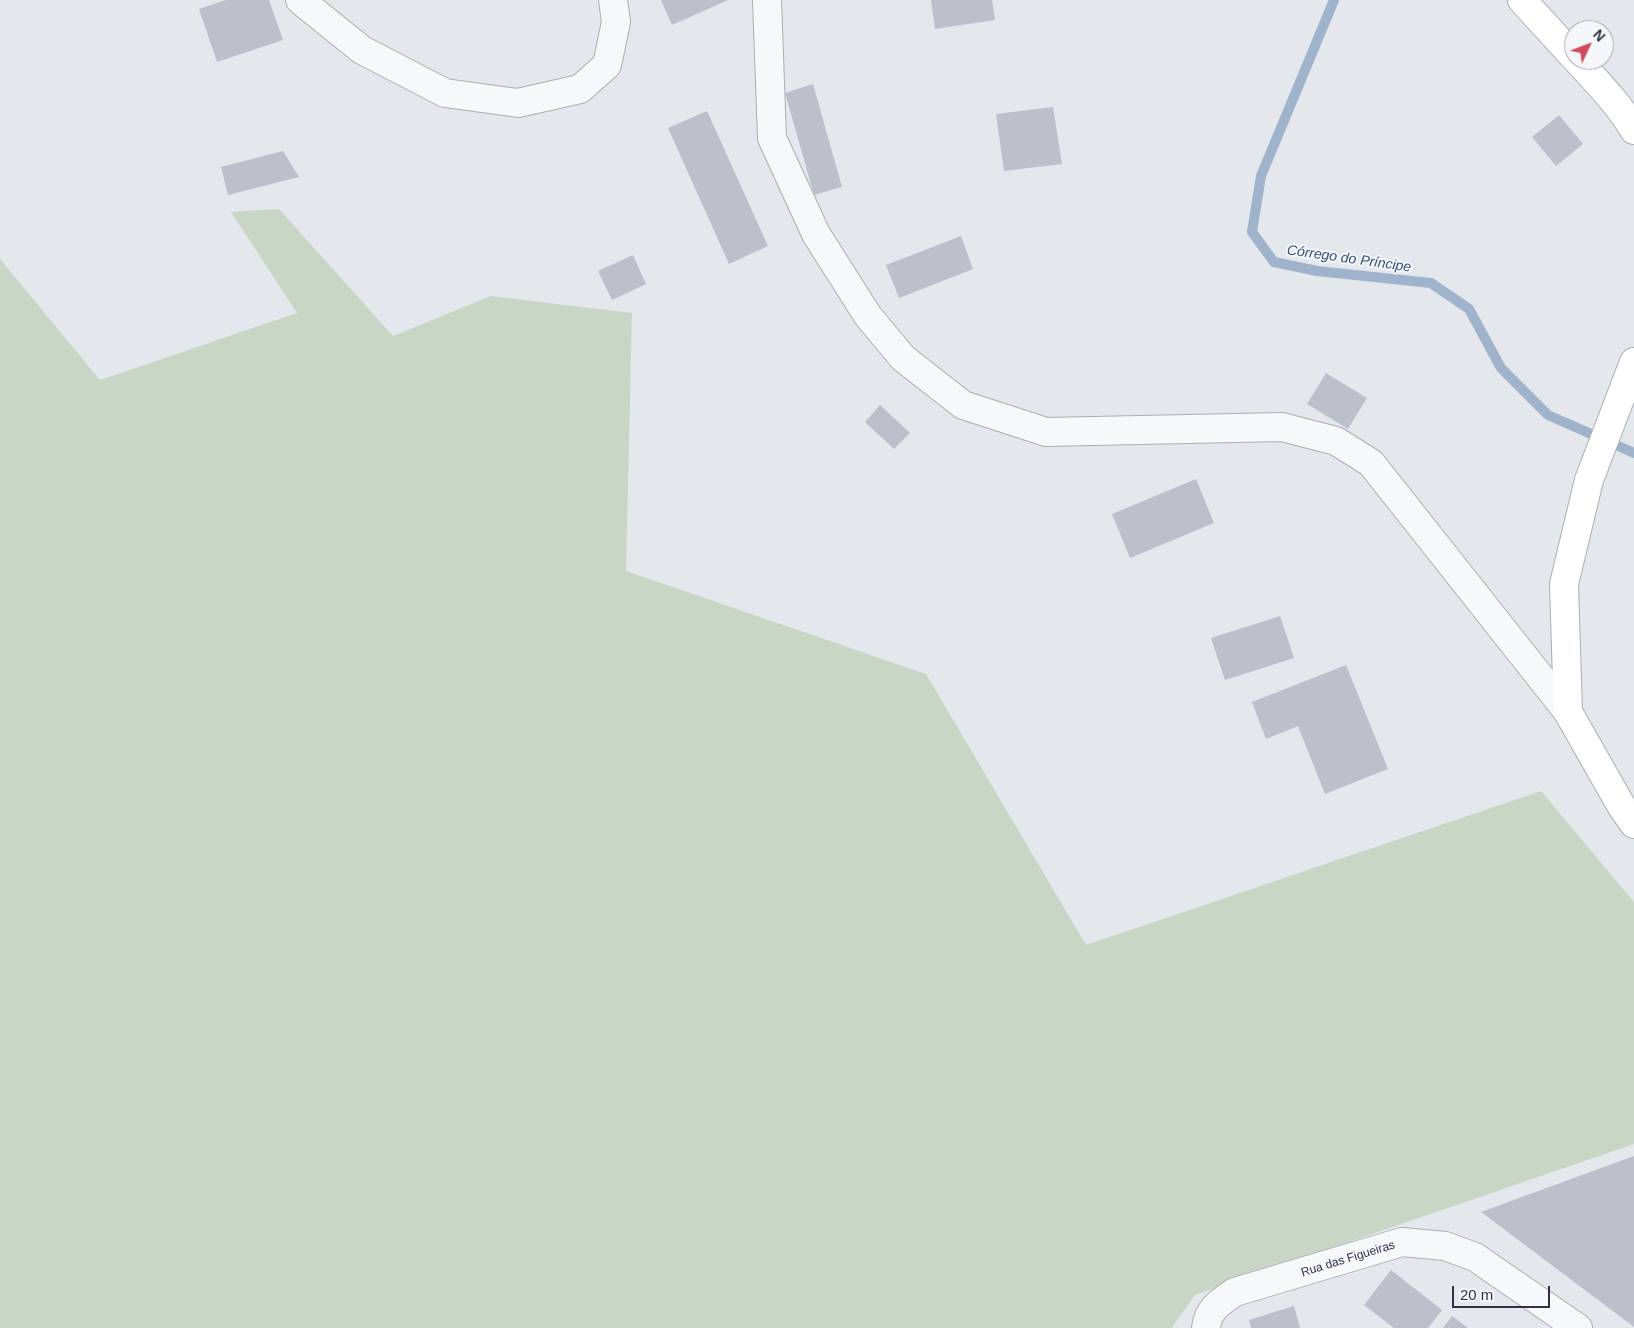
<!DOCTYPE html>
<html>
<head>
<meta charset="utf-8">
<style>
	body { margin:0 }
	#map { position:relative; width:1634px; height:1328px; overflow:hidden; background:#e4e7ec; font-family:Arial,sans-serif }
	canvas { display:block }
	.north { position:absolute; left:1564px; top:20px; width:50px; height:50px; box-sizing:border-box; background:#f4f6f9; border:1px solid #a4a8b1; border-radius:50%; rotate:47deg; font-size:14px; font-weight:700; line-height:20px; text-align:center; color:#2b3445 }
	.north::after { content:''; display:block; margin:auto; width:18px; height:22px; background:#d1495b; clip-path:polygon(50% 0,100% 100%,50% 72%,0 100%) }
	.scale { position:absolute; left:1452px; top:1286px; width:98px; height:22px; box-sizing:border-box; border:2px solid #2b3445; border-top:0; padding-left:6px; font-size:15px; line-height:18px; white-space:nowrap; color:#2b3445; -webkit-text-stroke:4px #f4f6f9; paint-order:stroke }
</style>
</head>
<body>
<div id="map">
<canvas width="1634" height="1328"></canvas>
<div class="north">N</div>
<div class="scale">20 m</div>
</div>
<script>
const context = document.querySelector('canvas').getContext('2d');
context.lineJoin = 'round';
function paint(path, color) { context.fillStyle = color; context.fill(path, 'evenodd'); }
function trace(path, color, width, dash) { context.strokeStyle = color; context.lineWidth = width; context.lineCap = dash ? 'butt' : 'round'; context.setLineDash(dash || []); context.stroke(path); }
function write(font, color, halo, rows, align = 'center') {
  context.font = font + ' Arial,sans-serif'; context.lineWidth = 4; context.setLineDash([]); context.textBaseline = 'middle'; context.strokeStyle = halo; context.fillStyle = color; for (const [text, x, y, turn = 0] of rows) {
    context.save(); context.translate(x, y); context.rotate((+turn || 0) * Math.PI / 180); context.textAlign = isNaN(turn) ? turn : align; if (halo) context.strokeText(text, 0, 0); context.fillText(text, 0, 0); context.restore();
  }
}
const green = new Path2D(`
	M279 209 393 336 491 296 632 313 626 571 926 674 1086 945 1541 791 1634 902V1144L1195 1295 1173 1326V1328H0V259L100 380 297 313 231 212Z`);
const stream = new Path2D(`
	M1334 0 1261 176 1252 232 1274 262 1317 271 1431 283 1469 309 1501 368 1548 415 1634 453`);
const building = new Path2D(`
	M226 0H269L283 40 217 62 199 9Z
	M661 0H728L672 25Z
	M931 0H992L995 20 935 29Z
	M813 84 842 187 814 195 785 93Z
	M1053 107 1062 164 1004 171 996 114Z
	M707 111 768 246 729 264 668 128Z
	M1559 115 1583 144 1556 166 1532 137Z
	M283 151 299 177 228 195 221 167Z
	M961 236 973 269 899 298 886 265Z
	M633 255 646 284 612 300 598 271Z
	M1326 373 1367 398 1348 429 1307 404Z
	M880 405 910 433 894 449 865 422Z
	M1196 479 1214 523 1130 558 1112 514Z
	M1280 616 1294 658 1225 680 1211 638Z
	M1346 665 1388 769 1325 794 1298 726 1266 739 1252 702Z
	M1634 1156V1327L1481 1212Z
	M1391 1270 1442 1310 1428 1328H1394L1364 1305Z
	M1294 1306 1300 1328H1251L1249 1320Z
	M1452 1316 1468 1328H1443Z`);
const street = new Path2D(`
	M300 0 362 50 445 93 518 103 580 89 607 65 616 22 613 0
	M767 0 772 138 816 234 868 316 903 358 963 405 1046 432 1282 427 1336 441 1371 463 1568 712
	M1206 1328C1208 1309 1220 1302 1235 1292L1402 1242 1445 1246 1475 1257 1578 1328`);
const secondary = new Path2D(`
	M1522 0 1574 57
	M1577 60C1597 82 1619 104 1634 130
	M1634 362 1589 480 1564 584 1568 712 1622 807 1634 824`);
const streetNames = [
	["Rua das Figueiras",1348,1259,-17]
];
const waterNames = [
	["Córrego do Príncipe",1349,259,8]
];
paint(green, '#c9d6c5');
trace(stream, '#9fb4cc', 10);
paint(building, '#bbc0ca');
trace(street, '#a9aeb7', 30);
trace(secondary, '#a9aeb7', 30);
trace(street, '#f7f8fa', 28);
trace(secondary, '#fff', 28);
write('12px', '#2b3445', '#f4f6f9', streetNames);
write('italic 14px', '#34527a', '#f4f6f9', waterNames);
</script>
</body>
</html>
